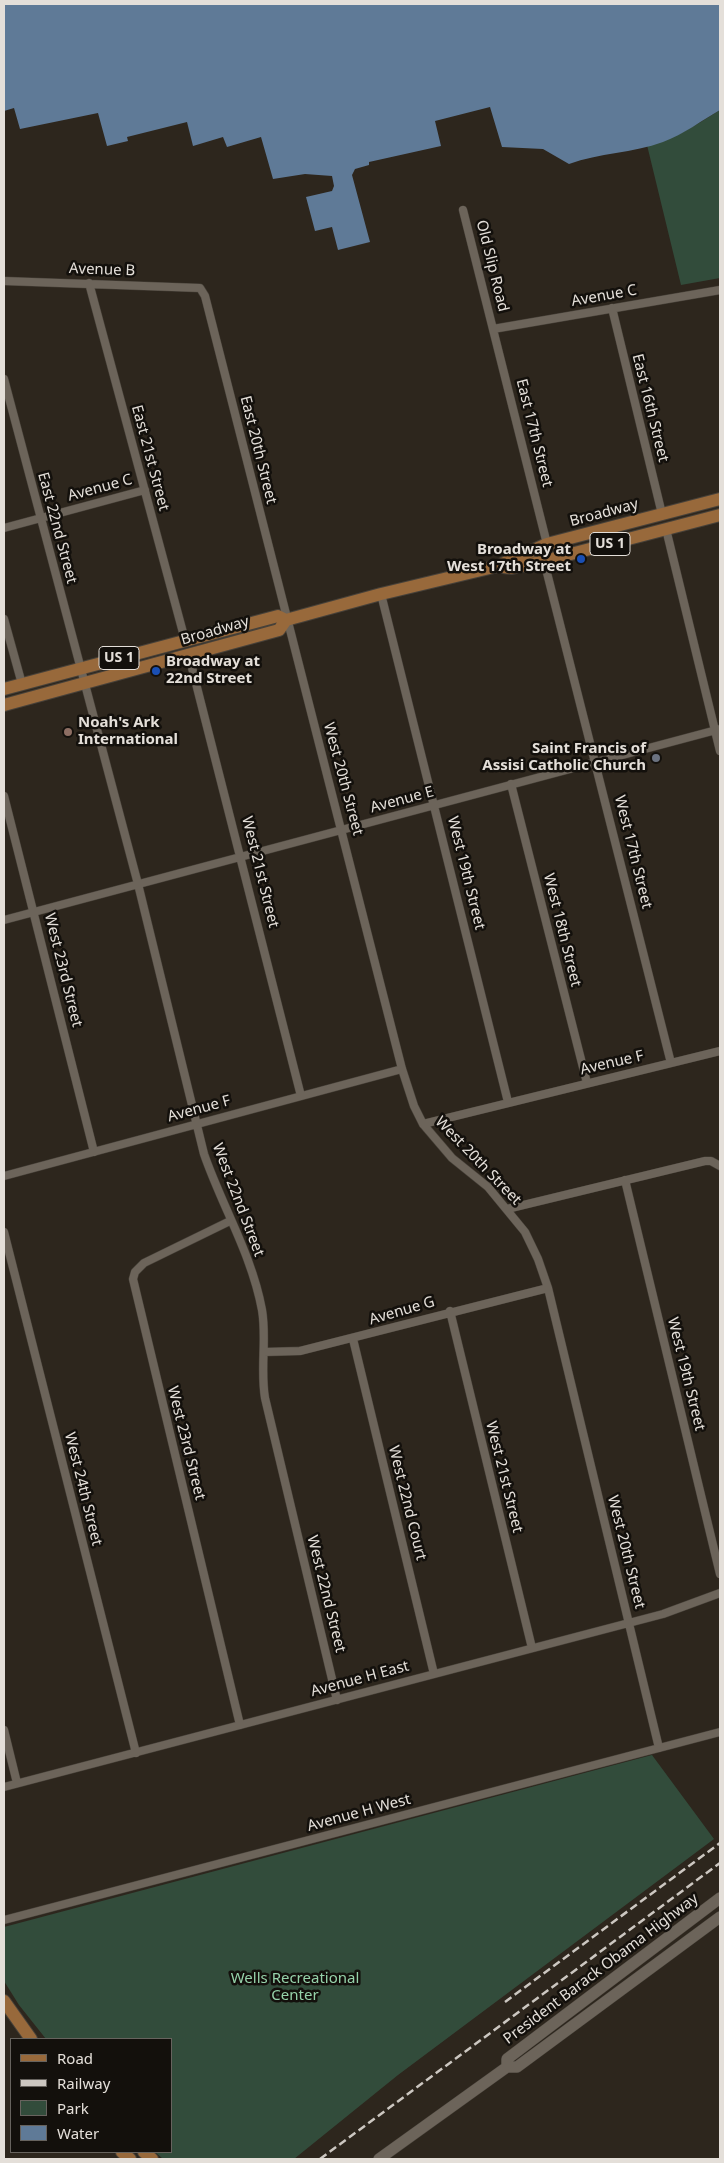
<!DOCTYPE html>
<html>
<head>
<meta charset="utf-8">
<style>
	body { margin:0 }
	#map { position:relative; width:724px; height:2163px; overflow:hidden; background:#2d261d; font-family:"Noto Sans",sans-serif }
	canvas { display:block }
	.frame { position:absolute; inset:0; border:5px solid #e4dfd9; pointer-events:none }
	.legend { position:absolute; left:10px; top:2038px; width:162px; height:115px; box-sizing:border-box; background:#13100c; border:1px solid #67635e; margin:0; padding:6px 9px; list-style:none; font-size:15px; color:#e4dfd9 }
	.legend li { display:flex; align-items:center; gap:10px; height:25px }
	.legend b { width:25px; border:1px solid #67635e }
</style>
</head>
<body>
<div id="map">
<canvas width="724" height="2163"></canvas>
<div class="frame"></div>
<ul class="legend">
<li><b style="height:6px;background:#98693b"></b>Road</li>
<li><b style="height:6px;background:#ccc7c1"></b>Railway</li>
<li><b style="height:14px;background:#324c3b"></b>Park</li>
<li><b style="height:14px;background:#5f7a97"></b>Water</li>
</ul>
</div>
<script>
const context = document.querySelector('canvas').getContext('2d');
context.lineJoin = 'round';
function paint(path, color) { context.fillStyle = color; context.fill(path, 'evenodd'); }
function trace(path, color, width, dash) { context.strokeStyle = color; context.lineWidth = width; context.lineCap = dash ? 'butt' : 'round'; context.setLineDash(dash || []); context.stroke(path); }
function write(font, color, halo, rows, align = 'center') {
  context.font = font + ' "Noto Sans",sans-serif'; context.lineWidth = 5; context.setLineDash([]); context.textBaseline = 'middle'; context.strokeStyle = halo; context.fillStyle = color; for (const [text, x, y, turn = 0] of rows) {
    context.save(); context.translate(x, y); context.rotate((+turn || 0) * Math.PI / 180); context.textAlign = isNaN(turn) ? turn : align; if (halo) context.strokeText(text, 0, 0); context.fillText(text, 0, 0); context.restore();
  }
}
const green = new Path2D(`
	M720 110V278L681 285 647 145C675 139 696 125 720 110Z
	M652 1755 714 1839 398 2075 294 2159H163L155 2152H171V2039H46L19 2005 4 1981V1927Z`);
const water = new Path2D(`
	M4 4H720V110C701 121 684 134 663 142 633 153 599 153 569 164L543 149 502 147 490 107 435 121 441 146 369 162V165L355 169 352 175 370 242 338 250 332 227 315 231 306 197 332 191 334 186 332 176 305 174 273 179 261 137 227 147 223 137 193 146 187 122 127 137 128 141 107 146 98 113 20 129 14 108 4 111Z`);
const minor = new Path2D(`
	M463 210 547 544
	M4 281 200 288 205 296 402 1069 414 1106 423 1124 452 1158 488 1187 525 1232 538 1259 548 1288 659 1748
	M89 283 185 640
	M612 308 662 514
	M493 329 720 290
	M4 379 138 884 204 1154C222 1206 252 1255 262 1310 267 1339 260 1368 265 1398L337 1700
	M4 528 145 490
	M666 529 720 751
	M544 561 671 1063
	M381 594 508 1102
	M4 619 22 684
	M189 656 301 1096
	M511 784 587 1083
	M4 796 94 1152
	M4 920 720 729
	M423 1124 720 1051
	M4 1176 402 1069
	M625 1180 720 1574
	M507 1209 705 1161H711L720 1166
	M230 1221 144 1263 135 1272 133 1279 240 1725
	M4 1232 136 1753
	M450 1311 532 1648
	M353 1339 434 1674
	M264 1352 300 1351 548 1288
	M4 1730 17 1783
	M4 1787 663 1614 720 1593
	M4 1920 720 1732`);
const secondary = new Path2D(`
	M507 2067V2059L720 1898
	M379 2159 507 2067H517L720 1917`);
const primary = new Path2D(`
	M503 567 512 568 544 561 720 515
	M4 689 278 616 286 620
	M4 705 279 630 286 620 381 594 498 566 547 544 720 499
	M4 2001 31 2039
	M122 2152 130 2159
	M144 2152 152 2159`);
const rail = new Path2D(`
	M505 2002 720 1843
	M320 2159 720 1863`);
const markers = [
	[581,559,5,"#1a4fb4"],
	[156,671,5,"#1a4fb4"],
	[68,732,5,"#8d6e63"],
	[656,758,5,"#6b7280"]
];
const shields = [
	[610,544,40],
	[119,658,40]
];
const shieldNames = [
	["US 1",610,544],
	["US 1",119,658]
];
const streetNames = [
	["Old Slip Road",492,266,76],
	["Avenue B",102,270,2],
	["Avenue C",604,296,-10],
	["East 16th Street",650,408,76],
	["East 17th Street",534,433,76],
	["East 20th Street",258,450,76],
	["East 21st Street",150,458,75],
	["Avenue C",100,488,-15],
	["Broadway",604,513,-15],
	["East 22nd Street",57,528,75],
	["Broadway",215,631,-16],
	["West 20th Street",343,779,75],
	["Avenue E",402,800,-15],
	["West 17th Street",633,852,76],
	["West 21st Street",260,872,76],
	["West 19th Street",466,873,76],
	["West 18th Street",562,930,76],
	["West 23rd Street",63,970,76],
	["Avenue F",612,1063,-13],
	["Avenue F",199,1109,-15],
	["West 20th Street",478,1161,46],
	["West 22nd Street",238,1200,69],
	["Avenue G",402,1311,-16],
	["West 19th Street",686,1374,76],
	["West 23rd Street",186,1443,76],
	["West 21st Street",504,1477,76],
	["West 24th Street",83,1489,76],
	["West 22nd Court",407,1503,76],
	["West 20th Street",626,1552,76],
	["West 22nd Street",326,1594,76],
	["Avenue H East",360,1679,-15],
	["Avenue H West",359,1813,-15],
	["President Barack Obama Highway",601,1969,-37]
];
const poiNames = [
	["Broadway at",571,550],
	["West 17th Street",571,567],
	["Broadway at",166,662,"left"],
	["22nd Street",166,679,"left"],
	["Noah's Ark",78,723,"left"],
	["International",78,740,"left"],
	["Saint Francis of",646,749],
	["Assisi Catholic Church",646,766]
];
const parkNames = [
	["Wells Recreational",295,1979],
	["Center",295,1996]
];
paint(green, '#324c3b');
paint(water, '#5f7a97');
trace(minor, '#474139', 9);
trace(secondary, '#474139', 12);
trace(primary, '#474139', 14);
trace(minor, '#6c645a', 8);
trace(secondary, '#6c645a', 11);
trace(primary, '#98693b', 12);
trace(rail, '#ccc7c1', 2.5, [8, 4]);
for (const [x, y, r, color] of markers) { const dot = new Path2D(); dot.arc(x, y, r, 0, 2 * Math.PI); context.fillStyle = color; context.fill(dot); trace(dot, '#13100c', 2); }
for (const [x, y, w] of shields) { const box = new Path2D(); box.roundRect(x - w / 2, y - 11.5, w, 23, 4); context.fillStyle = '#13100c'; context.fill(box); trace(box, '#e4dfd9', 1); }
write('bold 14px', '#e4dfd9', null, shieldNames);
write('15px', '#e4dfd9', '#13100c', streetNames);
write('bold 15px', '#e4dfd9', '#13100c', poiNames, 'right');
write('15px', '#96d2aa', '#13100c', parkNames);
</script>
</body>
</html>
